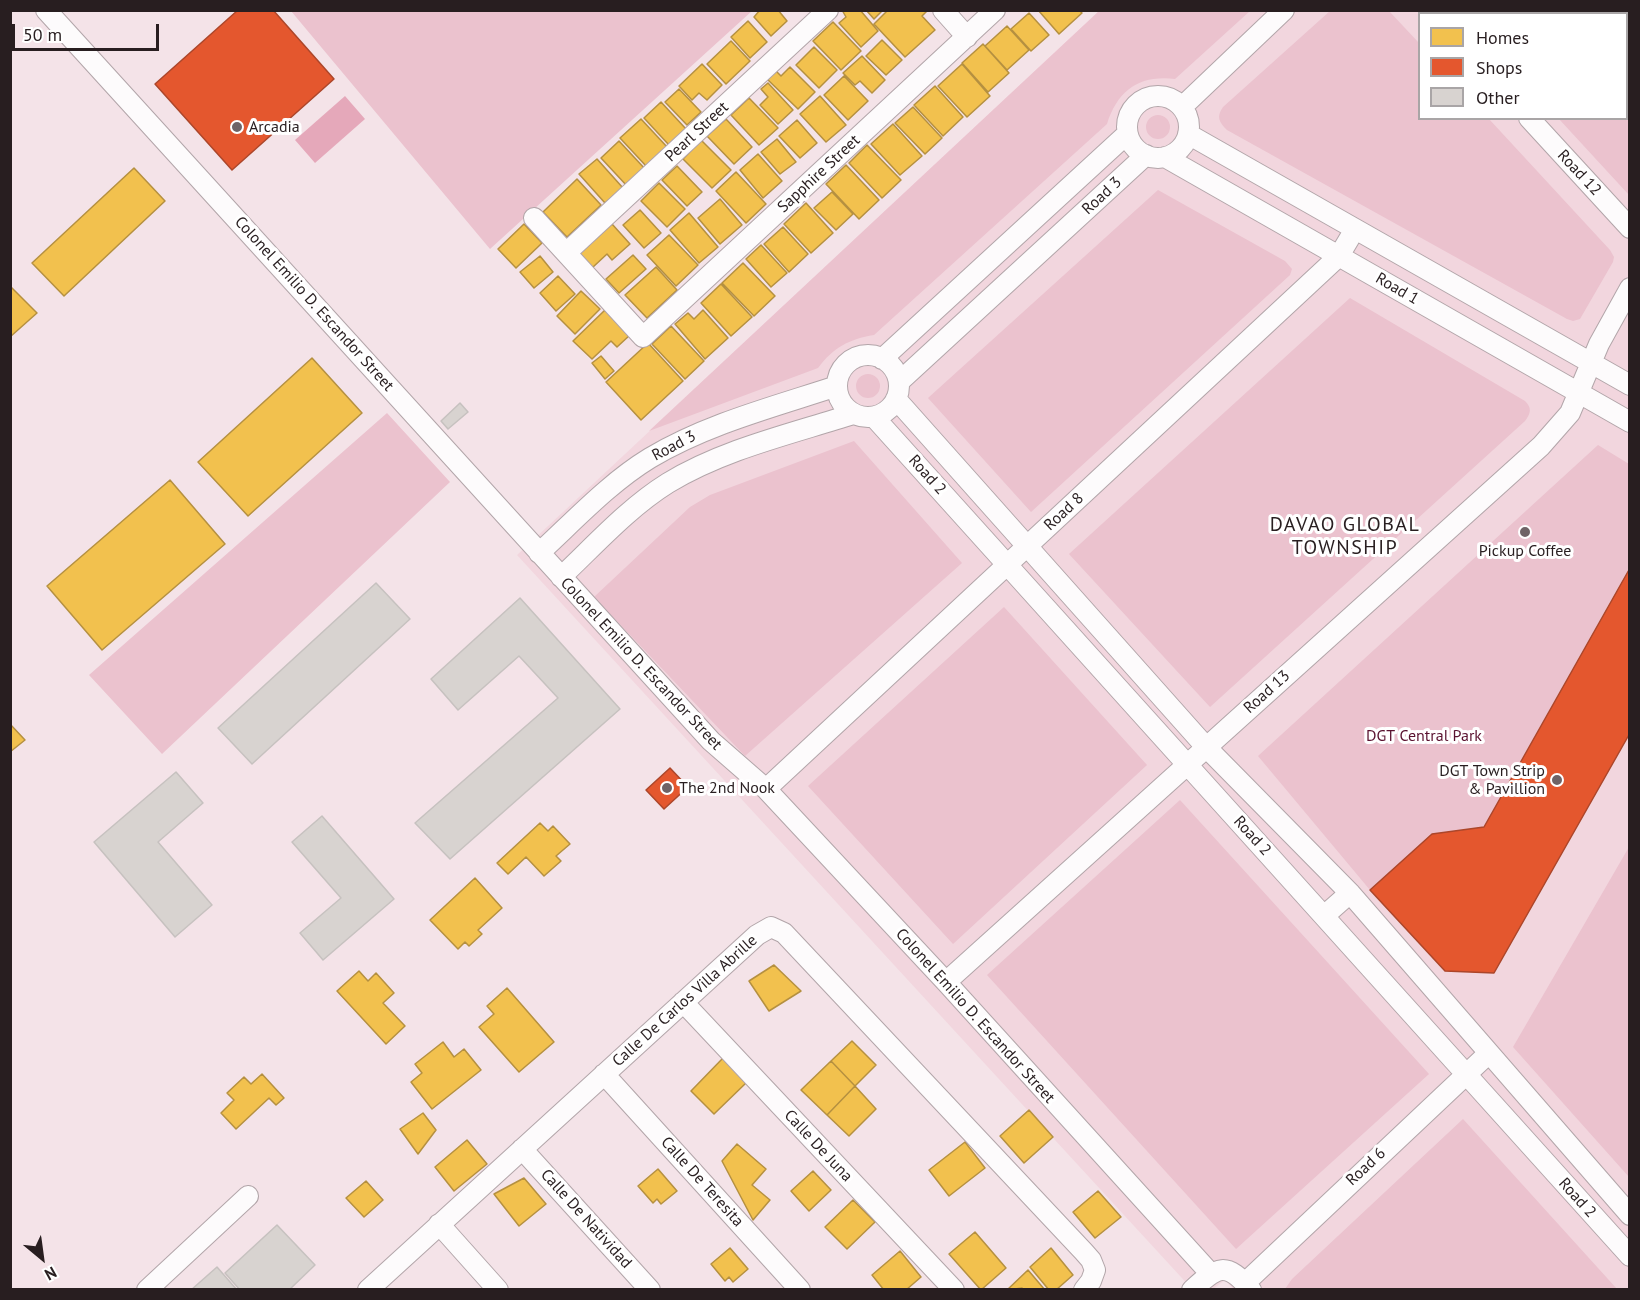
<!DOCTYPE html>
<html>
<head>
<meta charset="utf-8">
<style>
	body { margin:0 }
	#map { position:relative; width:1640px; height:1300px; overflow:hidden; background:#f4e3e8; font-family:"PT Sans",sans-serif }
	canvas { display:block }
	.frame { position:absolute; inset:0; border:12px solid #281e20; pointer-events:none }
	.legend { position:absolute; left:1418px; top:12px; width:210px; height:108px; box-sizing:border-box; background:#fff; border:2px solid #a9a5a6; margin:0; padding:8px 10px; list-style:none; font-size:18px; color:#281e20 }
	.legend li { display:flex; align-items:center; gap:12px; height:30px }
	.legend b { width:30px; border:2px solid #a9a5a6 }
	.north { position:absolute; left:12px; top:1228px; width:60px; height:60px; -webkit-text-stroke:4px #fff; paint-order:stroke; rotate:151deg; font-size:16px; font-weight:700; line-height:24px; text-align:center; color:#281e20 }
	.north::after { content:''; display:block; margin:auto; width:21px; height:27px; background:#281e20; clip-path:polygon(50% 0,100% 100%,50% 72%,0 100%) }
	.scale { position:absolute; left:12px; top:24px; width:147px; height:27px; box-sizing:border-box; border:3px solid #281e20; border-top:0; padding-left:8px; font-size:18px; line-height:21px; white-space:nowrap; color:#281e20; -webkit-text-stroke:4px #fff; paint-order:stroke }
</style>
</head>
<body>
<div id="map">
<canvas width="1640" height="1300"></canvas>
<div class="frame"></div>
<ul class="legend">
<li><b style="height:16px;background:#f2c14e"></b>Homes</li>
<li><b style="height:16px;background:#e4572e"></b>Shops</li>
<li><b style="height:16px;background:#d8d3d0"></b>Other</li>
</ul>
<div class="north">N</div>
<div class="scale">50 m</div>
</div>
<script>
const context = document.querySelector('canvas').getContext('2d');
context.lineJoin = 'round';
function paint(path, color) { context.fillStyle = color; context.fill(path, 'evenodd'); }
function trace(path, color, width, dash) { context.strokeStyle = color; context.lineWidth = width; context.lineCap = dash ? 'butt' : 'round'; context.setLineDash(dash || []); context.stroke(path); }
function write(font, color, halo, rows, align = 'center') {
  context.font = font + ' "PT Sans",sans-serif'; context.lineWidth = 6; context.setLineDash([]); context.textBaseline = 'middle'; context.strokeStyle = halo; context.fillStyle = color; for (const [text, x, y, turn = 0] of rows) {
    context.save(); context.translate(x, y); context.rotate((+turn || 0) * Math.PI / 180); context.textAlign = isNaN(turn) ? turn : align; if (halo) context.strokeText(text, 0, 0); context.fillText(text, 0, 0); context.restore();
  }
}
const built = new Path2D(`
	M1099 11H1629V1289L1234 1290 1225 1280 1213 1289H1192L517 555ZM1420 14H1626V118H1420Z`);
const green = new Path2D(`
	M291 11H752L490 249Z
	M1099 11H1250L1175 79C1139 75 1118 90 1107 124L874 335C849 339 833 348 818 368L649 431Z
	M1330 11H1389L1419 43 1420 118 1489 119 1610 250 1614 257 1613 262 1580 319 1573 321 1567 319 1227 130C1219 122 1216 117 1223 107Z
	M1622 11 1624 13 1463 14 1461 11Z
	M1627 16 1630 19 1629 195 1559 119 1626 118Z
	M1146 127a12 12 0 1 1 24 0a12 12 0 1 1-24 0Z
	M1158 190 1285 261 1292 269 1290 275 1031 512 928 398Z
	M1350 298 1525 401C1532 408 1531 413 1525 421L1210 707 1069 554Z
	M856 386a12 12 0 1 1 24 0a12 12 0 1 1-24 0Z
	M387 413 450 482 162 754 89 675Z
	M854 441 962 563 745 756 594 597 690 507 710 495Z
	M1598 445 1629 464V568L1484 827 1432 834 1370 890 1258 756Z
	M1004 607 1147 765 953 944 808 786Z
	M1180 800 1429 1074 1236 1249 987 975Z
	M1629 847V1177L1513 1047Z
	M1463 1119 1617 1289H1285L1292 1279Z`);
const water = new Path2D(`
	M345 96 365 119 315 163 295 140Z`);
const homes = new Path2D(`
	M760 10H778L787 21 771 36 754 17Z
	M860 10 878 31 861 47 839 23 846 17 842 10Z
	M866 10H883L874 19Z
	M888 10H928L922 16 935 30 905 57 874 24Z
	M1038 10H1079L1082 13 1059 34Z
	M1029 13 1049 35 1031 51 1011 29Z
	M748 21 767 42 750 58 731 37Z
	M833 22 861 51 841 70 813 41Z
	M1007 26 1029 50 1007 70 985 46Z
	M882 40 902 60 886 75 866 56Z
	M731 41 750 61 726 84 707 64Z
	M983 44 1009 73 988 92 962 63Z
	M814 47 837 70 819 88 796 65Z
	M862 56 885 80 872 93 860 81 855 85 843 73Z
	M702 64 722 85 707 100 699 93 692 100 679 86Z
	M962 64 990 96 967 117 938 86Z
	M790 67 815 92 798 109 767 79 776 71 781 76Z
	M844 76 868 101 848 120 824 95Z
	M768 83 793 110 778 124 760 105 768 97 761 89Z
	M935 86 963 117 943 136 914 105Z
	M679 89 701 112 687 125 665 102Z
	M820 96 846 125 826 142 800 114Z
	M749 98 778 128 759 145 731 115Z
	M661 102 686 129 669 145 644 118Z
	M913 107 942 138 925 154 895 123Z
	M641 119 668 148 647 167 620 138Z
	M726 119 752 147 734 164 707 136Z
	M797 120 817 143 800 158 779 136Z
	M893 124 922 156 900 175 871 144Z
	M777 139 796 162 780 174 761 152Z
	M701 140 731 170 712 188 683 159Z
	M619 141 646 170 628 187 601 158Z
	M867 145 901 180 882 198 849 163Z
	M758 154 782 181 763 198 740 170Z
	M597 159 623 188 605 203 579 174Z
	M846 165 879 200 859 219 826 184Z
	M677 166 702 192 687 206 662 180Z
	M134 168 165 201 64 296 32 263Z
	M736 172 766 204 746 223 716 191Z
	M577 179 601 205 567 237 543 212Z
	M659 183 685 209 667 227 641 201Z
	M832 192 853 214 836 230 814 208Z
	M720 199 742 225 720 244 698 218Z
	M806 203 833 233 811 253 784 224Z
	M640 210 661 233 644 248 623 225Z
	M689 213 718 247 699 263 670 230Z
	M524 224 542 243 516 268 498 249Z
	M612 224 630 244 612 260 607 254 592 268 579 254Z
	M783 227 808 254 789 272 764 244Z
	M669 235 698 265 676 286 647 255Z
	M761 245 787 273 771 287 746 259Z
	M633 255 646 269 619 293 606 279Z
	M540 256 553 272 534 288 520 272Z
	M743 263 775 296 754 316 722 283Z
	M656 267 677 290 647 318 625 295Z
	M558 276 575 294 556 311 540 293Z
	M721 284 752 317 731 336 701 303Z
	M10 286 37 313 10 337Z
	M581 291 600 309 575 334 557 316Z
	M605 310 630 335 617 347 611 341 592 359 573 341Z
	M703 310 728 338 705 359 675 324 688 313 694 319Z
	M671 326 704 361 685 379 652 344Z
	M648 343 683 381 641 420 606 382Z
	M601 356 614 371 605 379 592 363Z
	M312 358 362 413 248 516 198 462Z
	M170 480 225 544 102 650 47 586Z
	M10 724 25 740 10 752Z
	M540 823 548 831 553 826 570 844 556 856 561 861 544 876 526 857 508 874 497 863Z
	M475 878 502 908 478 930 482 934 469 946 465 942 458 949 430 920Z
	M774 965 801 991 769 1011 749 981Z
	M359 971 368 981 376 973 394 993 383 1003 405 1026 386 1044 337 991Z
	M507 988 554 1042 519 1072 479 1027 494 1014 487 1006Z
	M852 1041 876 1065 855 1086 831 1061Z
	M443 1042 454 1057 464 1049 481 1070 432 1109 411 1082 422 1073 415 1064Z
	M723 1058 747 1082 714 1114 691 1091Z
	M831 1061 855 1086 827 1115 801 1090Z
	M262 1074 284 1098 276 1105 269 1098 236 1129 221 1113 234 1100 227 1093 244 1077 251 1084Z
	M855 1086 876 1109 849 1136 827 1115Z
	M1029 1110 1053 1137 1024 1163 1000 1136Z
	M423 1113 436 1130 418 1154 400 1129Z
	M467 1140 487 1164 454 1191 435 1167Z
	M965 1142 985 1168 949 1196 929 1170Z
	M737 1144 766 1169 752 1185 770 1200 753 1220 722 1161Z
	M658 1169 677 1191 661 1204 657 1199 653 1203 638 1186Z
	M813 1171 831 1190 809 1211 791 1191Z
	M524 1178 546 1204 519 1226 494 1194Z
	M366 1181 383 1200 364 1217 346 1198Z
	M1098 1191 1121 1217 1095 1238 1073 1212Z
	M853 1200 875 1222 847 1249 825 1227Z
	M975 1232 1006 1268 981 1290 949 1254Z
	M730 1248 748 1269 733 1282 729 1277 725 1281 711 1264Z
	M1051 1248 1073 1275 1056 1290H1049L1030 1267Z
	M900 1251 921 1277 906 1290H884L872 1275Z
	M1028 1270 1045 1290H1024L1022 1288 1007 1290Z`);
const shops = new Path2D(`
	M238 10H273L334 79 232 170 155 84Z
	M1630 568V733L1494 973 1445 971 1370 890 1432 834 1484 827Z
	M670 768 688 787 664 809 646 790Z`);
const building = new Path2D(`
	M460 403 468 412 448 429 441 421Z
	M376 583 410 619 252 764 218 728Z
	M520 598 620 709 450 859 415 823 558 698 519 656 458 710 431 679Z
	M176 772 203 803 158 842 212 905 175 937 94 842Z
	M322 816 394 899 323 960 300 933 341 898 292 842Z
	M277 1225 315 1265 289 1290H240L225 1273Z
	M217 1267 237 1290H191Z`);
const minor = new Path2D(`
	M46 10 711 741 766 789 946 982 1210 1273
	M943 10 967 37
	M1429 10 1432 14
	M1127 127a31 31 0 1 1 62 0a31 31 0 1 1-62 0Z
	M1182 107 1284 10
	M1529 118 1630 228
	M1188 134 1630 385
	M1165 157 1630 422
	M534 218 643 337 995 10
	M566 253 828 10
	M837 386a31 31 0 1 1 62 0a31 31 0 1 1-62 0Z
	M882 359 1127 134
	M899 382 1146 155
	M896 399 1206 747 1350 893 1630 1215
	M874 417 1630 1256
	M539 553C574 521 609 483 650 458 707 424 773 407 837 386
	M561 577C595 545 628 508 668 483 724 449 791 434 853 414
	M766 789 1339 256 1355 229
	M1324 916 1350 893
	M946 982 1541 446 1570 413 1599 344 1630 288
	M683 1002 954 1290
	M604 1074 800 1290
	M522 1149 650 1290
	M439 1224 498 1290
	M1245 1283 1489 1053
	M147 1290 248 1196
	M368 1290 757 935 771 927 784 933 1084 1252 1091 1260 1095 1270 1091 1281 1084 1290
	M1192 1290C1218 1266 1226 1261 1251 1290`);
const markers = [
	[237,127,6,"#6f6366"],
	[1525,532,6,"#6f6366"],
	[1557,780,6,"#6f6366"],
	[667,788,6,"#6f6366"]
];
const poiNames = [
	["Arcadia",249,127],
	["Pickup Coffee",1525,551,"center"],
	["DGT Town Strip",1545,771,"right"],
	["& Pavillion",1545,789,"right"],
	["The 2nd Nook",679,788]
];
const streetNames = [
	["Pearl Street",697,132,-43],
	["Road 12",1579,173,47],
	["Sapphire Street",819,174,-43],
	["Road 3",1102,196,-43],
	["Road 1",1397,289,30],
	["Colonel Emilio D. Escandor Street",314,304,48],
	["Road 3",674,446,-28],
	["Road 2",927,475,48],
	["Road 8",1064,512,-43],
	["Colonel Emilio D. Escandor Street",641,664,47],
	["Road 13",1267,692,-42],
	["Road 2",1252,836,48],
	["Calle De Carlos Villa Abrille",685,1001,-42],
	["Colonel Emilio D. Escandor Street",975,1016,48],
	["Calle De Juna",818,1146,47],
	["Road 6",1366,1167,-43],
	["Calle De Teresita",702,1182,48],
	["Road 2",1577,1198,48],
	["Calle De Natividad",586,1219,48]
];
const parkNames = [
	["DGT Central Park",1424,736]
];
const quarterNames = [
	["DAVAO GLOBAL",1345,525],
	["TOWNSHIP",1345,548]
];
paint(built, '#f2d6de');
paint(green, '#ebc2ce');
paint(water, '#e5a8ba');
paint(homes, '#f2c14e');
trace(homes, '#b59040', 1.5);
paint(shops, '#e4572e');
trace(shops, '#ac462a', 1.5);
paint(building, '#d8d3d0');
trace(building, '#c6c1bf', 1.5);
trace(minor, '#b2a5a9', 22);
trace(minor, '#fdfbfc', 20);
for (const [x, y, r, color] of markers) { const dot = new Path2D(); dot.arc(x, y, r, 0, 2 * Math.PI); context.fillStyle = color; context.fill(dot); trace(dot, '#fff', 2); }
write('16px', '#281e20', '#fff', poiNames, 'left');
write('16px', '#281e20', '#fff', streetNames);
write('16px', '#5a1230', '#fff', parkNames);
context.letterSpacing = '1.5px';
write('20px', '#281e20', '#fff', quarterNames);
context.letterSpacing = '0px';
</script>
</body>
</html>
